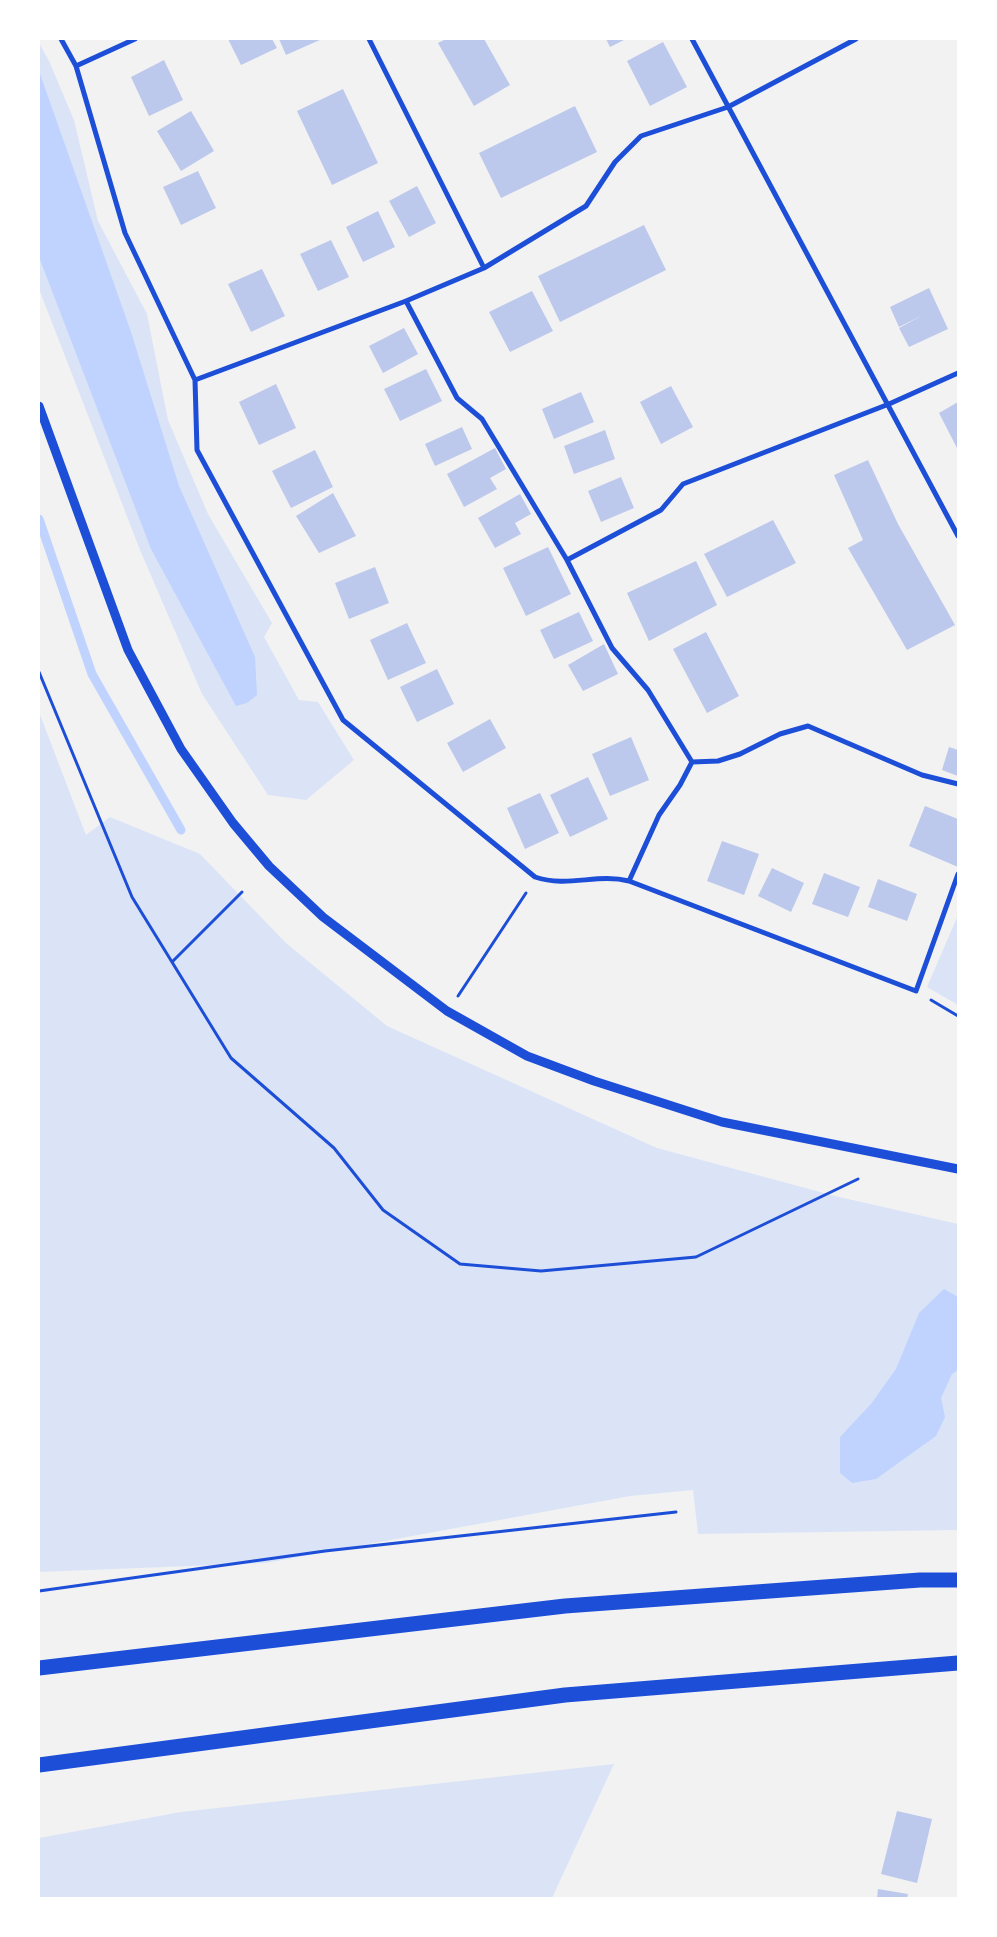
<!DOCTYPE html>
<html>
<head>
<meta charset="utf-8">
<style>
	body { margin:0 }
	#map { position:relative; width:997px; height:1937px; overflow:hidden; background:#f2f2f2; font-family:Mulish,sans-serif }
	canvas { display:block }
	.frame { position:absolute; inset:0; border:40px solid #fff; pointer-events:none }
</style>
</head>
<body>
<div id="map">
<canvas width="997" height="1937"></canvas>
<div class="frame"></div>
</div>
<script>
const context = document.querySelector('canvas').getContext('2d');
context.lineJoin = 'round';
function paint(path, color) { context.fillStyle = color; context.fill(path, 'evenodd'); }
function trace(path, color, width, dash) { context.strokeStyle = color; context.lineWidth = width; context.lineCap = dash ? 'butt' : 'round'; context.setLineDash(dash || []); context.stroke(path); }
const green = new Path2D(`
	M39 43 49 61 74 120 98 221 147 314 168 420 208 514 272 623 264 637 299 700 318 702 354 760 306 800 268 795 202 694 140 550 39 289Z
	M39 712 86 835 110 817 200 854 286 943 387 1026 657 1148 835 1196 958 1224V1530L698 1534 693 1490 630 1496 266 1563 39 1572Z
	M958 915V1005L927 987Z
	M614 1764 552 1898H39V1838L181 1812Z`);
const water = new Path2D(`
	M39 71 131 332 179 486 255 657 257 695 247 703 236 706 151 549 39 257Z
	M944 1289 958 1297V1370L952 1374 941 1398 945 1417 936 1436 876 1479 852 1483 840 1473V1437L871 1404 896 1369 919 1313Z`);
const stream = new Path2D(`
	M39 519 92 674 181 830`);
const building = new Path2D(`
	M228 39H272L277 48 241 65Z
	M279 39H322L286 55Z
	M446 39H484L510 85 474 106 438 43Z
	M606 39H626L610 47Z
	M663 42 687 87 650 106 627 61Z
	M164 60 183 100 149 116 131 77Z
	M343 89 378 163 332 185 297 111Z
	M575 106 597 152 501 198 479 153Z
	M191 111 214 151 181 171 157 131Z
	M198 171 216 208 181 225 163 187Z
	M417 186 436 223 409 237 389 201Z
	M378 211 395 247 363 262 346 227Z
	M644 225 666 270 560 322 538 276Z
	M331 240 349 277 318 291 300 254Z
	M262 269 285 316 251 332 228 284Z
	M929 288 948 329 909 347 899 328 923 315 899 327 890 307Z
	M532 291 553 331 510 352 489 312Z
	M404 328 418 354 383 373 369 346Z
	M426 369 442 401 400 421 384 389Z
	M276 384 296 428 259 445 239 402Z
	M671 386 693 427 661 444 640 402Z
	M581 392 594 422 554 439 542 409Z
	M958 402V450L939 413Z
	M462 427 472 449 435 466 425 444Z
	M605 430 615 459 574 474 564 446Z
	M495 448 506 469 490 478 497 489 464 507 447 474Z
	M315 450 333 487 291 508 272 471Z
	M868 460 898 524 955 625 907 650 848 548 863 540 834 475Z
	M621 477 634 508 601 522 588 491Z
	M333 493 356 536 319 553 296 516Z
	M520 494 531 514 515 523 521 534 495 548 478 518Z
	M773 520 796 563 727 597 704 554Z
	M548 547 571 594 526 616 503 568Z
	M696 561 717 605 649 641 627 593Z
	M375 567 389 603 349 619 335 583Z
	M579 612 593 641 554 659 540 630Z
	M407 623 426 663 388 680 370 640Z
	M706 632 739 696 707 713 673 649Z
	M604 644 618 674 583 691 568 665Z
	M437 669 454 704 417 722 400 687Z
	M490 719 506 748 463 772 447 743Z
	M631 737 649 780 610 796 592 754Z
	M949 747 958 750V776L942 770Z
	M588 777 608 819 570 837 550 795Z
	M540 793 559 833 525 849 507 808Z
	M925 806 958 819V867L909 846Z
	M722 841 759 854 744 895 707 881Z
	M772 868 804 883 791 912 758 896Z
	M824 873 860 887 848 917 812 904Z
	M878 879 917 894 907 921 868 907Z
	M897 1811 932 1819 917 1883 881 1874Z
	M878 1889 908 1894 907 1898H877Z`);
const path = new Path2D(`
	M39 672 132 897 231 1058 334 1148 383 1210 460 1264 541 1271 696 1257 858 1179
	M173 961 242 892
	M458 996 526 893
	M931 1000 958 1016
	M39 1591 325 1551 676 1512`);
const minor = new Path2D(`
	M61 39 76 66 125 233 195 380 197 450 343 720 535 877C568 888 597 873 629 881L916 991 958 874
	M369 39 484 268
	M692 39 958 536
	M76 66 135 39
	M406 301 457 398 482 419 567 560 612 648 648 690 692 762
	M195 380 406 301 484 268 586 206 615 162 641 136 728 107 856 39
	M567 560 661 510 683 484 889 404 958 373
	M692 762 718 761 740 754 780 734 808 726 922 775 958 784
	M629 881 659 815 680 785 692 762`);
const tertiary = new Path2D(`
	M39 406 128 650 181 749 233 823 269 866 323 917 447 1011 527 1056 594 1081 722 1122 958 1169`);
const motorway = new Path2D(`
	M39 1668 565 1606 920 1580H958
	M39 1765 565 1695 958 1663`);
paint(green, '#dbe4f7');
paint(water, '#bfd3fe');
trace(stream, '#bfd3fe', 9);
paint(building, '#bdc9ec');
trace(path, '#1d4ed8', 3);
trace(minor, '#1d4ed8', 5);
trace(tertiary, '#1d4ed8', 9);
trace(motorway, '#1d4ed8', 15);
</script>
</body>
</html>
